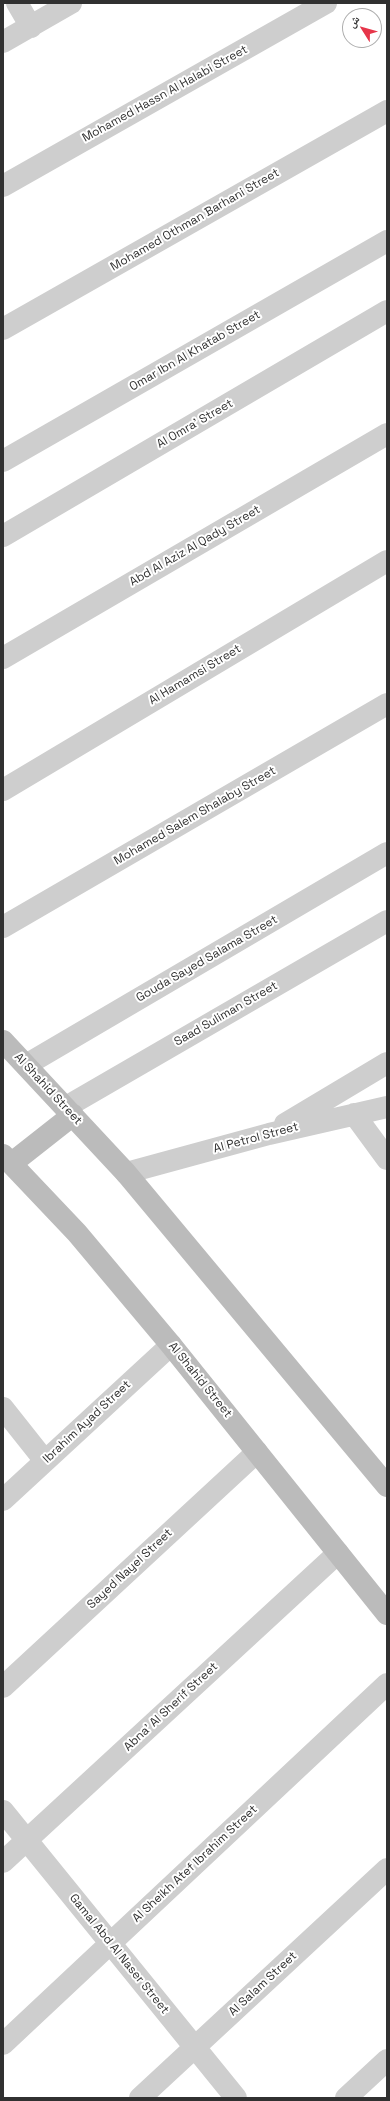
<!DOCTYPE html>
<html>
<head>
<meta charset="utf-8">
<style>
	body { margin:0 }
	#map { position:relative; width:390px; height:2101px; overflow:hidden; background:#fff; font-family:"Space Grotesk","Noto Naskh Arabic",sans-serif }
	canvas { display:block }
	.frame { position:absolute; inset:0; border:4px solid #313131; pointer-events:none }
	.north { position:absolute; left:342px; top:8px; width:40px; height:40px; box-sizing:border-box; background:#fff; border:1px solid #adadad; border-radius:50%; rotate:307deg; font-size:11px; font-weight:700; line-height:16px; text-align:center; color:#313131 }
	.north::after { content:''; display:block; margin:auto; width:14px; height:18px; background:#e6364a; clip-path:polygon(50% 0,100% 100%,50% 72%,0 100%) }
</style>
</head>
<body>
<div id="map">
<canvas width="390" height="2101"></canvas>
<div class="frame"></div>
<div class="north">ش</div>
</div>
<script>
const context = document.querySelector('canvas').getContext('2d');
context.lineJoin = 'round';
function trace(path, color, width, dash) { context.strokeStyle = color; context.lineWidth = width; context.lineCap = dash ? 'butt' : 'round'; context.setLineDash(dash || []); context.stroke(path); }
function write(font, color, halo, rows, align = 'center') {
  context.font = font + ' "Space Grotesk",sans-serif'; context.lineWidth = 4; context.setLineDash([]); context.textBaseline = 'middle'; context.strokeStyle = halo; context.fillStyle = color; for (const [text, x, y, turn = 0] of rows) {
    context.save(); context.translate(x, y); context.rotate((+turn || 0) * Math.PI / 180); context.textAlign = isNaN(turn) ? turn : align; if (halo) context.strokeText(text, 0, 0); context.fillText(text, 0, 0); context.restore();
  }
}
const street = new Path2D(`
	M17 3 31 27
	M3 42 71 3
	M3 186 326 3
	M3 329 387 111
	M3 461 387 241
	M3 536 387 311
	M3 658 387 434
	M3 790 387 561
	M3 927 387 704
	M26 1065 387 853
	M66 1107 387 921
	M354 1114 387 1159
	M285 1124 387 1063
	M126 1173 269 1134 387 1107
	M3 1408 45 1461
	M3 1500 171 1345
	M3 1687 257 1452
	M3 1811 236 2098
	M3 1862 338 1553
	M3 2044 387 1684
	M140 2098 387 1869
	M346 2098 387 2060`);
const secondary = new Path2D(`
	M3 1041 126 1173 387 1486
	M3 1155 77 1233 171 1345 387 1614
	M12 1163 73 1115`);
const streetNames = [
	["Mohamed Hassn Al Halabi Street",165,94,-29],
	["Mohamed Othman Barhani Street",195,220,-30],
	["Omar Ibn Al Khatab Street",195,351,-30],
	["Al Omra' Street",195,424,-30],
	["Abd Al Aziz Al Qady Street",195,546,-30],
	["Al Hamamsi Street",195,675,-31],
	["Mohamed Salem Shalaby Street",195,816,-30],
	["Gouda Sayed Salama Street",207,959,-30],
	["Saad Suliman Street",226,1014,-30],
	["Al Shahid Street",48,1089,47],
	["Al Petrol Street",256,1138,-15],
	["Al Shahid Street",200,1380,51],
	["Ibrahim Ayad Street",87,1422,-43],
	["Sayed Nayel Street",130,1569,-43],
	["Abna' Al Sherif Street",171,1707,-43],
	["Al Sheikh Atef Ibrahim Street",195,1864,-43],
	["Gamal Abd Al Naser Street",119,1954,51],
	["Al Salam Street",263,1984,-43]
];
trace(street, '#cecece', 22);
trace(secondary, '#bbb', 22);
write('12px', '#313131', '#fff', streetNames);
</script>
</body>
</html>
